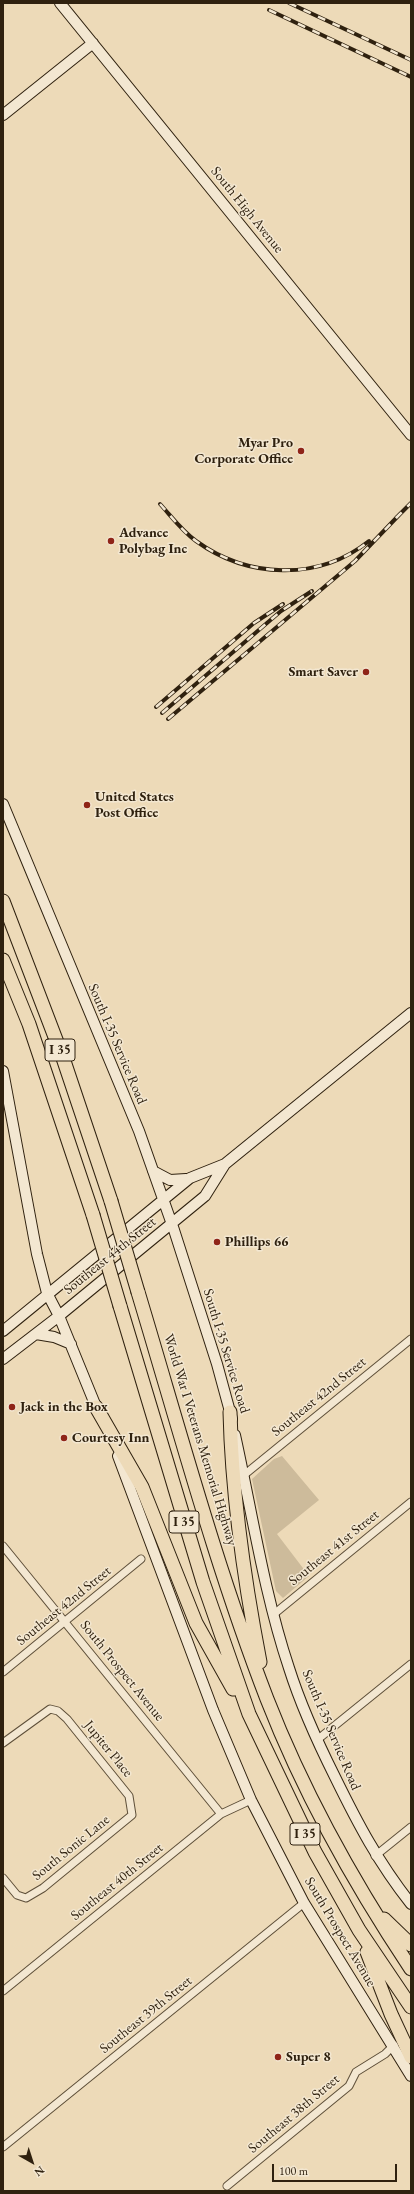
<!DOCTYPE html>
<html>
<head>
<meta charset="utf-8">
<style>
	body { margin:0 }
	#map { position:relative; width:414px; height:2194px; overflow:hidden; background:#eddab8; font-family:"EB Garamond",serif }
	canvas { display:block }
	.frame { position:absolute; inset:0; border:4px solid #2f210f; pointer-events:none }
	.north { position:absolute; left:12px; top:2142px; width:40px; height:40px; -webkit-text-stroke:3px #f3e7d1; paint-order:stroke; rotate:141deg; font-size:11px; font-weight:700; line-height:16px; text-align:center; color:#2f210f }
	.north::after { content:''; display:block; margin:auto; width:14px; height:18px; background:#2f210f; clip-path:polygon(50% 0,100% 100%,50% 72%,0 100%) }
	.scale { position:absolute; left:272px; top:2164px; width:125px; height:18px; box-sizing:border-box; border:2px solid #2f210f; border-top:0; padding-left:5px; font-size:12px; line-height:14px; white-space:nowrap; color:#2f210f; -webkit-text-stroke:3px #f3e7d1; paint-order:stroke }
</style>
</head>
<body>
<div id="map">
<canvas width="414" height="2194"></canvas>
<div class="frame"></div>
<div class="north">N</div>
<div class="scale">100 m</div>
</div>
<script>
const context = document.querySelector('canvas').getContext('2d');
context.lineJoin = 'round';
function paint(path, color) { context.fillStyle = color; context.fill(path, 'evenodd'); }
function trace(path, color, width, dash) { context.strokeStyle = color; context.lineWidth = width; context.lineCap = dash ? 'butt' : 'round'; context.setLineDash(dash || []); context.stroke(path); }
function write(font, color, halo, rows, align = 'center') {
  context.font = font + ' "EB Garamond",serif'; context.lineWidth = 3; context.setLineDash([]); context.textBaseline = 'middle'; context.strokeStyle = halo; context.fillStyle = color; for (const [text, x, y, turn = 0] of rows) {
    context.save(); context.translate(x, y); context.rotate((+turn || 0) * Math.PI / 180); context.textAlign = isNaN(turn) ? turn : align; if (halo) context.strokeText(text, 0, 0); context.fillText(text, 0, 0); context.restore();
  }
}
const green = new Path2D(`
	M282 1456 319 1500 277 1534 309 1576 283 1598 276 1591 252 1479 274 1459Z`);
const street = new Path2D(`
	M244 1475 411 1339
	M3 1546 221 1814
	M274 1614 411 1502
	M3 1672 141 1559
	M317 1740 411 1664
	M3 1743 50 1709 58 1711 67 1719 129 1796 132 1815 43 1888 26 1898 17 1895 3 1878
	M375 1856 411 1827
	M3 1991 221 1814 251 1800
	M3 2147 304 1903
	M227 2186 349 2086 356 2072 385 2054 394 2045`);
const secondary = new Path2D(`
	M60 3 411 435
	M3 115 93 43
	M3 804 139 1131 174 1230 217 1364 232 1419
	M3 1071 37 1254 47 1293 59 1316 99 1414
	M153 1171 170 1180 186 1179
	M3 1331 190 1178 225 1164 411 1013
	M36 1334 54 1337 71 1344
	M3 1359 59 1316 205 1196 225 1164
	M235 1435C252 1512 264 1593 289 1668 301 1706 317 1741 335 1777 358 1824 378 1862 411 1904
	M118 1456 213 1710 251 1800 304 1903 411 2076`);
const highway = new Path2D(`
	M3 901 63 1058 111 1201
	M3 960 29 1024 93 1215
	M138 1292C179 1428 216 1567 267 1699 304 1794 355 1885 411 1969
	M120 1306 203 1582 249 1714 315 1852 359 1930 411 2007
	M96 1407 142 1487 196 1623 233 1689
	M230 1412C232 1497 244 1579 260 1662
	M384 1919 411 1945
	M367 1952 391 2014 411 2057`);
const rail = new Path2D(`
	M289 3 411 60
	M269 10 411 77
	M160 504C171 516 182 531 196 541 247 578 318 582 369 541
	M396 518 411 503
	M156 707 254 623 283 604
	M162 713 281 611 312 591
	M168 719 355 561 400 514`);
const highwayBridge = new Path2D(`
	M111 1201 138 1292
	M93 1215 120 1306`);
const markers = [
	[301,451,4,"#8f2418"],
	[111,541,4,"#8f2418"],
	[366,672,4,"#8f2418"],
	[87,805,4,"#8f2418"],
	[217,1242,4,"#8f2418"],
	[12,1407,4,"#8f2418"],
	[64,1438,4,"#8f2418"],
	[278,2057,4,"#8f2418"]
];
const shields = [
	[60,1050,30],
	[184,1522,30],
	[305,1834,30]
];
const shieldNames = [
	["I 35",60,1050],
	["I 35",184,1522],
	["I 35",305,1834]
];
const streetNames = [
	["South High Avenue",247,210,51],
	["South I-35 Service Road",117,1044,67],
	["Southeast 44th Street",110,1256,-39],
	["South I-35 Service Road",226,1351,73],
	["Southeast 42nd Street",319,1397,-39],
	["World War I Veterans Memorial Highway",200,1440,73],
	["Southeast 41st Street",334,1548,-39],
	["Southeast 42nd Street",64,1606,-39],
	["South Prospect Avenue",122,1671,51],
	["South I-35 Service Road",331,1730,67],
	["Jupiter Place",108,1749,51],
	["South Sonic Lane",71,1848,-39],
	["Southeast 40th Street",117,1882,-39],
	["South Prospect Avenue",340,1932,59],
	["Southeast 39th Street",146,2015,-39],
	["Southeast 38th Street",294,2114,-40]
];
const poiNames = [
	["Myar Pro",293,443,"right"],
	["Corporate Office",293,459,"right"],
	["Advance",119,533],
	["Polybag Inc",119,549],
	["Smart Saver",358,672,"right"],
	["United States",95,797],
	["Post Office",95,813],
	["Phillips 66",225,1242],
	["Jack in the Box",20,1407],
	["Courtesy Inn",72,1438],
	["Super 8",286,2057]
];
paint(green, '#cdbb9b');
trace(street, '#5e4f39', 9);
trace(secondary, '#2f210f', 12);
trace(highway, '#2f210f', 15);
trace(street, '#f3e7d1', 7);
trace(secondary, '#f3e7d1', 10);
trace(highway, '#eddab8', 13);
trace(rail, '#2f210f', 4);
trace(rail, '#f3e7d1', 2.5, [8]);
trace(highwayBridge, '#2f210f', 15, []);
trace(highwayBridge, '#eddab8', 13);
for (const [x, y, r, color] of markers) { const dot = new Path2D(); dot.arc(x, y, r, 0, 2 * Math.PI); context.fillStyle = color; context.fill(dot); trace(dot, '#f3e7d1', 1.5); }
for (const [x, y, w] of shields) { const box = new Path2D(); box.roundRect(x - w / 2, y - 11, w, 22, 3); context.fillStyle = '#f3e7d1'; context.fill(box); trace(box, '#2f210f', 1); }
write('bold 13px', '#2f210f', null, shieldNames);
write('14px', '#2f210f', '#f3e7d1', streetNames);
write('bold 14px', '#2f210f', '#f3e7d1', poiNames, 'left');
</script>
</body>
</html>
